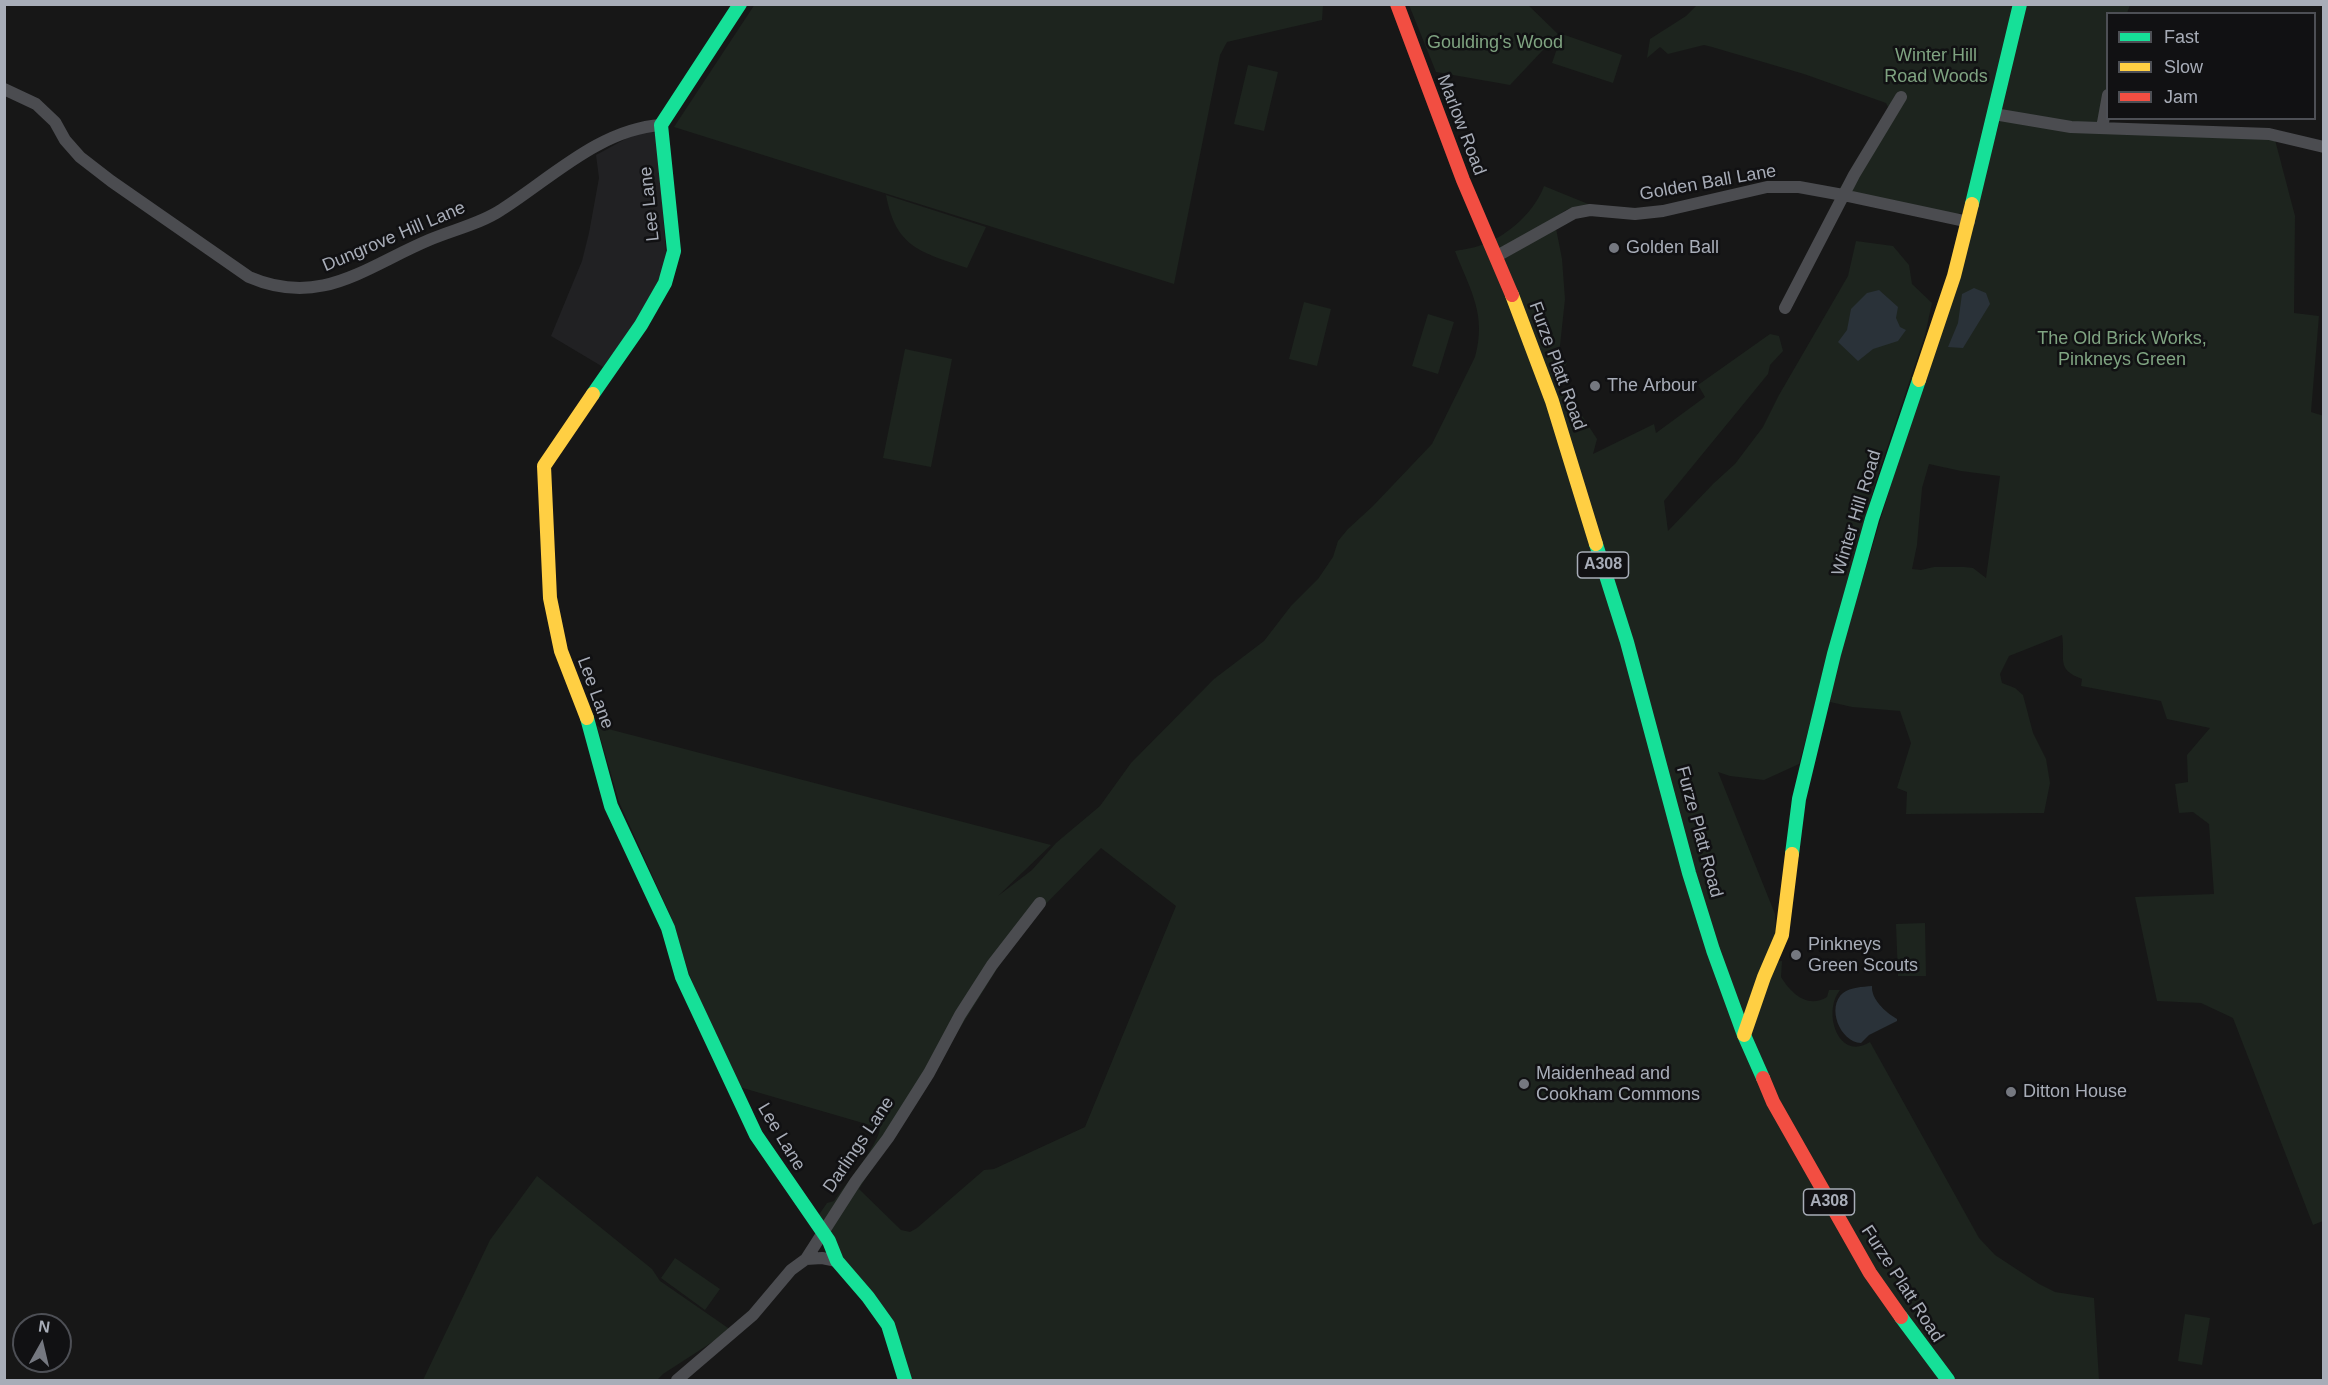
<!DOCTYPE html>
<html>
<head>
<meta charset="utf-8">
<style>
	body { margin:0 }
	#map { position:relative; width:2328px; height:1385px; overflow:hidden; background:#171717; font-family:Arial,sans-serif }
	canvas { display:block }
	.frame { position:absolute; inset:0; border:6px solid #a8adb8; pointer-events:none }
	.legend { position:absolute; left:2106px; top:12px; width:210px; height:108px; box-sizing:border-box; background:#111113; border:2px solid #4d4f55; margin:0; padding:8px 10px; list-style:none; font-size:18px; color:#a8adb8 }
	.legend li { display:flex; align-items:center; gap:12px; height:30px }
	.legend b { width:30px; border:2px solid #4d4f55 }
	.north { position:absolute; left:12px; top:1313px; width:60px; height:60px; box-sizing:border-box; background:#111113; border:2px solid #4d4f55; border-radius:50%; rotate:8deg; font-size:16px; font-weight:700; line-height:24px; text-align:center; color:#a8adb8 }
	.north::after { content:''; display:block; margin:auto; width:21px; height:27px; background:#757880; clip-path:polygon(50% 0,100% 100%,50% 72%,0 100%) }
</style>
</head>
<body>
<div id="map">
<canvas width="2328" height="1385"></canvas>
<div class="frame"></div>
<ul class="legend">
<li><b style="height:8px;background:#16e098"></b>Fast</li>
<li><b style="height:8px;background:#ffcf43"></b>Slow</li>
<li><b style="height:8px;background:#f24e42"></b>Jam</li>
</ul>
<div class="north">N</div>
</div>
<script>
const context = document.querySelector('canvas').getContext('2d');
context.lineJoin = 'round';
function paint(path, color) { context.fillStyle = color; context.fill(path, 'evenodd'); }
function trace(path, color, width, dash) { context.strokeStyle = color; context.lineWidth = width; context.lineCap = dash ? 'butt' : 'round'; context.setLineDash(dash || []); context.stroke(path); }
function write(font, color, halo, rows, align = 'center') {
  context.font = font + ' Arial,sans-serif'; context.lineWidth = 5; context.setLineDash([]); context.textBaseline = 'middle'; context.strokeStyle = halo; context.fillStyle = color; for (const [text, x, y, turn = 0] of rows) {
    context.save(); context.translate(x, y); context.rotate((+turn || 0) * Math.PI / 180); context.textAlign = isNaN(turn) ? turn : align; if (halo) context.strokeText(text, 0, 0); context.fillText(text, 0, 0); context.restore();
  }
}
const built = new Path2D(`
	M642 130 657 133 666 253 662 273 636 323 603 367 551 336 582 261 589 233 599 178 596 155Z`);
const green = new Path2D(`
	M755 4H1323V5L1322 20 1227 42 1220 55 1174 284 674 127Z
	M1409 5H1528L1558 34 1510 85 1436 72Z
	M1697 5H2130L2127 13 2108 14V104L2103 127 2000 119 1963 212 1956 215 1855 194 1840 188 1890 111 1886 103 1804 74 1712 47 1704 45 1668 54 1660 47 1647 58 1650 39 1686 16Z
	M1562 34 1622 55 1613 83 1552 63Z
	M1248 65 1278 72 1264 131 1234 124Z
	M2000 121 2274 136 2295 216 2294 313 2319 316 2311 412 2324 416 2323 1221 2313 1225 2233 1018 2201 1003 2157 1001 2135 897 2214 894 2209 824 2193 812 2179 813 2175 784 2188 782 2187 755 2210 728 2167 719 2161 701 2081 686 2082 679C2055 669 2066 659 2062 635L2009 656 2000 674 2002 683 2015 688 2023 695 2033 733 2046 759 2050 783 2044 813 1906 814 1907 792 1897 788 1911 743 1900 711 1852 707 1826 701ZM1929 464 1961 471 2000 476 1986 578 1973 568 1964 567H1934L1921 570 1912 569 1917 545 1922 488Z
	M1544 186 1593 206 1566 210 1554 218 1562 259 1565 299 1559 355 1567 363 1559 376 1558 388 1577 408 1597 439 1593 454 1654 424 1656 433 1705 397 1698 385 1770 334 1779 336 1783 351 1770 365 1768 374 1664 501 1668 531 1714 483 1735 464 1763 427 1779 395 1848 276 1856 241 1893 246 1909 265 1912 284 1932 303 1925 335 1875 484 1799 764 1764 780 1730 776 1718 772 1775 914 1776 933 1765 963 1782 961 1781 977C1791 993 1807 1009 1827 997L1829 990H1840C1822 1012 1838 1062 1870 1042L1979 1238 1995 1255 2039 1284 2055 1292 2094 1298 2099 1380H909L898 1347 816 1219 827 1203 834 1201C845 1185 879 1144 880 1128L736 1086 689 974 671 917 619 802 597 726 1051 845 998 896 1032 870 1056 843 1100 806 1131 763 1214 679 1264 641 1291 606 1318 579 1333 557 1338 541 1348 529 1373 506 1432 444 1475 357C1487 314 1470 290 1455 251 1465 249 1475 248 1484 244 1509 235 1535 211 1544 186ZM1101 848 1176 906 1085 1127 994 1169 984 1170 917 1228 910 1232 901 1230 859 1189 1024 926Z
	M886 195 986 227 967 268C922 252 896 249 886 195Z
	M1304 302 1331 309 1317 366 1289 359Z
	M1428 314 1454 322 1438 374 1412 366Z
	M905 349 952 359 931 467 883 458Z
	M1925 923 1926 976H1898L1896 924Z
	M537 1176 652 1269 660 1281 731 1330 663 1374 657 1380H423L490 1240Z
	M675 1258 720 1289 705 1310 661 1278Z
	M2185 1314 2210 1318 2202 1365 2178 1361Z`);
const water = new Path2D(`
	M1974 288 1986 293 1990 304 1963 348 1948 347 1958 323 1962 294Z
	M1879 290 1898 307 1896 318 1900 327 1906 330 1898 341 1873 349 1858 361 1838 342 1847 330 1851 309 1867 293Z
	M1872 986C1871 999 1885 1012 1897 1019V1021L1869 1035 1861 1043C1840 1042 1826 1007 1843 993 1851 987 1862 987 1872 986Z`);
const street = new Path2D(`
	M4 89 36 104 55 122 65 140 80 157 111 181 249 277C321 308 365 267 429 240 452 230 480 224 501 210 550 179 600 129 661 125
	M1994 114 2071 127 2269 134 2324 147
	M2102 128 2108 95
	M1497 256 1574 213 1590 210 1635 214 1663 211 1767 187H1799L1843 195 1969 222
	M1785 308 1854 175 1901 97
	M806 1259 822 1258 837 1261
	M677 1380 753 1315 791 1270 806 1259 856 1181 888 1138 929 1073 960 1015 992 965 1040 903`);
const fast = new Path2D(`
	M1972 204 2020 4
	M593 394 641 325 665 283 674 251 661 125 740 4
	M1596 544 1627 642 1689 873 1713 950 1744 1035 1763 1078
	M587 718 611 806 668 928 682 977 756 1135 829 1241 837 1261 868 1297 888 1325 905 1380
	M1792 854 1799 799 1834 654 1872 519 1919 380
	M1901 1317 1948 1380`);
const slow = new Path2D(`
	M1512 295 1552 401 1596 544
	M1919 380 1954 276 1972 204
	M587 718 561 651 550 598 544 466 593 394
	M1744 1035 1764 977 1782 935 1792 854`);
const jam = new Path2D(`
	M1397 4 1463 180 1512 295
	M1763 1078 1773 1102 1870 1273 1901 1317`);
const markers = [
	[1614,248,6,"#757880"],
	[1595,386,6,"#757880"],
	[1796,955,6,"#757880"],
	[1524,1084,6,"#757880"],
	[2011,1092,6,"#757880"]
];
const shields = [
	[1603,565,51],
	[1829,1202,51]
];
const shieldNames = [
	["A308",1603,565],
	["A308",1829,1202]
];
const parkNames = [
	["Goulding's Wood",1495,43],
	["Winter Hill",1936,56],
	["Road Woods",1936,77],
	["The Old Brick Works,",2122,339],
	["Pinkneys Green",2122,360]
];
const streetNames = [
	["Marlow Road",1461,125,69],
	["Golden Ball Lane",1708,183,-10],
	["Lee Lane",650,204,-96],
	["Dungrove Hill Lane",394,237,-23],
	["Furze Platt Road",1557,366,70],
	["Winter Hill Road",1857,513,-73],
	["Lee Lane",595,693,70],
	["Furze Platt Road",1699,832,75],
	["Lee Lane",781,1137,59],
	["Darlings Lane",859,1145,-56],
	["Furze Platt Road",1902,1284,57]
];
const poiNames = [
	["Golden Ball",1626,248],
	["The Arbour",1607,386],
	["Pinkneys",1808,945],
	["Green Scouts",1808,966],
	["Maidenhead and",1536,1074],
	["Cookham Commons",1536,1095],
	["Ditton House",2023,1092]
];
paint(built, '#212123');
paint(green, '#1d241e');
paint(water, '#2a3239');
trace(street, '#4b4c50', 12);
trace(fast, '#16e098', 14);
trace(slow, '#ffcf43', 14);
trace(jam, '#f24e42', 14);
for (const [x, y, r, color] of markers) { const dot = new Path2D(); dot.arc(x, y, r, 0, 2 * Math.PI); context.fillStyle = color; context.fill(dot); trace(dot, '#111113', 2); }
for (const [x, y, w] of shields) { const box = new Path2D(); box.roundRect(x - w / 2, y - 13, w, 26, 4.5); context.fillStyle = '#111113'; context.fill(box); trace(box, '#a8adb8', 1.5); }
write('bold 16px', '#a8adb8', null, shieldNames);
write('18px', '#7fa381', '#111113', parkNames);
write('18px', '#a8adb8', '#111113', streetNames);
write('18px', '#a8adb8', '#111113', poiNames, 'left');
</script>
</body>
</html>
